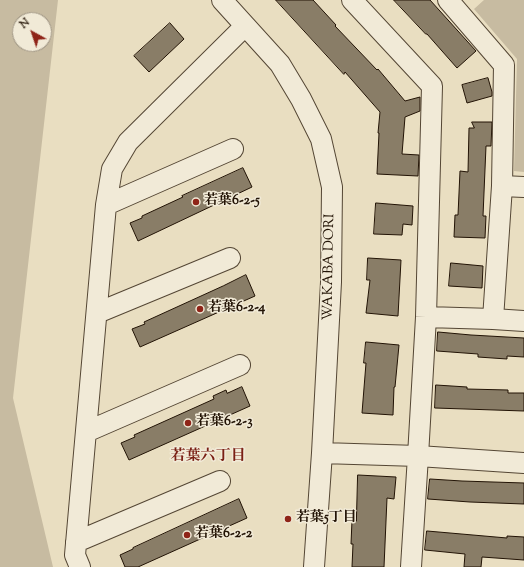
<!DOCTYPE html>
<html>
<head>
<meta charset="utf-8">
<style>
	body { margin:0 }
	#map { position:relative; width:524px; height:567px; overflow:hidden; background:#e9dec1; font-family:"Sorts Mill Goudy",serif }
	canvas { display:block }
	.north { position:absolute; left:12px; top:12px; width:40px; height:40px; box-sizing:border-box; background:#f1ead7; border:1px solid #9e9483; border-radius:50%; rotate:320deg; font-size:11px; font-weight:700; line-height:16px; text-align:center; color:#221305 }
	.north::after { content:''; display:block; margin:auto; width:14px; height:18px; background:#8f2418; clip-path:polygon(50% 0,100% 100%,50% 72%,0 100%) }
</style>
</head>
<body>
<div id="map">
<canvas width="524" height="567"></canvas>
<div class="north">N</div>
</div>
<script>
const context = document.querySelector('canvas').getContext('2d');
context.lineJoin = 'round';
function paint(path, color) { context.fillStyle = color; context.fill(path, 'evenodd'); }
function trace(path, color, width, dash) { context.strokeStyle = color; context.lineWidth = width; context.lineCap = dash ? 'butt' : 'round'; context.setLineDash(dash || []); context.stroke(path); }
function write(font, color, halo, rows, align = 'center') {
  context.font = font + ' "Sorts Mill Goudy","Noto Serif JP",serif'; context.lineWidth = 3; context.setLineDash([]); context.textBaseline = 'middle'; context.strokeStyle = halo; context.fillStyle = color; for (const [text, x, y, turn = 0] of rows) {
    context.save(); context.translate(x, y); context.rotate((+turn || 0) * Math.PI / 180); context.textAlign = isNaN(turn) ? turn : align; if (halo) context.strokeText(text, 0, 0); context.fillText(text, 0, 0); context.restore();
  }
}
const green = new Path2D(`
	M0 0H58L13 398 53 567H0ZM20 20H44V44H20Z
	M484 0H524V172L514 171 517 59 474 9Z`);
const building = new Path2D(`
	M276 0H313L336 25 335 26 377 70 378 69 405 101 420 97V111L405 117 402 154 419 155 418 176 377 174 379 133H378L380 112 345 72 344 74Z
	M394 0H430L476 51 457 68 427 34H426Z
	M170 23 184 39 149 72 134 56Z
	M488 78 492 92V96L467 103 462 85Z
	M472 122H492L491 146H486L483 216H486L485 238 454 237 455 215H458L460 171 468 172 469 128H474Z
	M243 168 252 187 138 241 130 223 142 218V216L183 197 182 196Z
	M376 203 413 206 412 225 403 224 402 235 374 234Z
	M368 258 401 260 398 316 366 313 370 280H367Z
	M451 263 483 266 482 288 449 286Z
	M246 275 255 296 140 347 132 329 145 324 144 322 223 286Z
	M438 332 471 335 524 338V357L507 356V359L478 357V354L437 351Z
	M366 342 399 345 395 387H394L393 415 362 413 366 363H364Z
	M436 385 467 387V389L508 390V393H524V411L435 408Z
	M242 387 250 406 129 460 121 443 135 437 134 435 214 399 213 396 226 390 227 393Z
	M358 475 396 477 394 499 387 498 384 567H352L353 544H351L352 520 356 521Z
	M430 479 462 481 524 483V504L470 502 428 499Z
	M239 499 247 518 138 567H125L120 555 133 549V548Z
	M427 531 507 538V536L524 537V560L482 557 481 567H464L465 554 425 550Z`);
const minor = new Path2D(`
	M222 0 280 64 301 99 321 139 332 187 331 282 322 453 314 567
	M352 0 432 86 426 317 418 456 411 567
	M448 0 504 65 502 186 493 319
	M502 186 524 187
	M106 205 233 149
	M97 313 230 258
	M426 317 493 319 524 321
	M86 432 240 365
	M322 453 418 456 524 463
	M76 542 220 481
	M80 567 75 555 106 205 112 169 128 142 245 26`);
const markers = [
	[196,202,4,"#8f2418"],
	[200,309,4,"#8f2418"],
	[188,423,4,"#8f2418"],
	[288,519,4,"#8f2418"],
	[187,535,4,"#8f2418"]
];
const poiNames = [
	["若葉6-2-5",204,202],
	["若葉6-2-4",208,309],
	["若葉6-2-3",196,423],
	["若葉5丁目",296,519],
	["若葉6-2-2",195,535]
];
const streetNames = [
	["WAKABA DORI",330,267,-89]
];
const neighbourhoodNames = [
	["若葉六丁目",208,457]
];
paint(green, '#c7bba1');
paint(building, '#897d67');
trace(building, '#221305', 1);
trace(minor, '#544634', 22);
trace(minor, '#f1ead7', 20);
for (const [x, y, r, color] of markers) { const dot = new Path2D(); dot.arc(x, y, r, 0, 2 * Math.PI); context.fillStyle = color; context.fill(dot); trace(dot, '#f1ead7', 1.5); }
write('bold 14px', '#221305', '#f1ead7', poiNames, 'left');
write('14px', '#221305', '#f1ead7', streetNames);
write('bold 15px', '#7a1f14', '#f1ead7', neighbourhoodNames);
</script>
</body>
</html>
